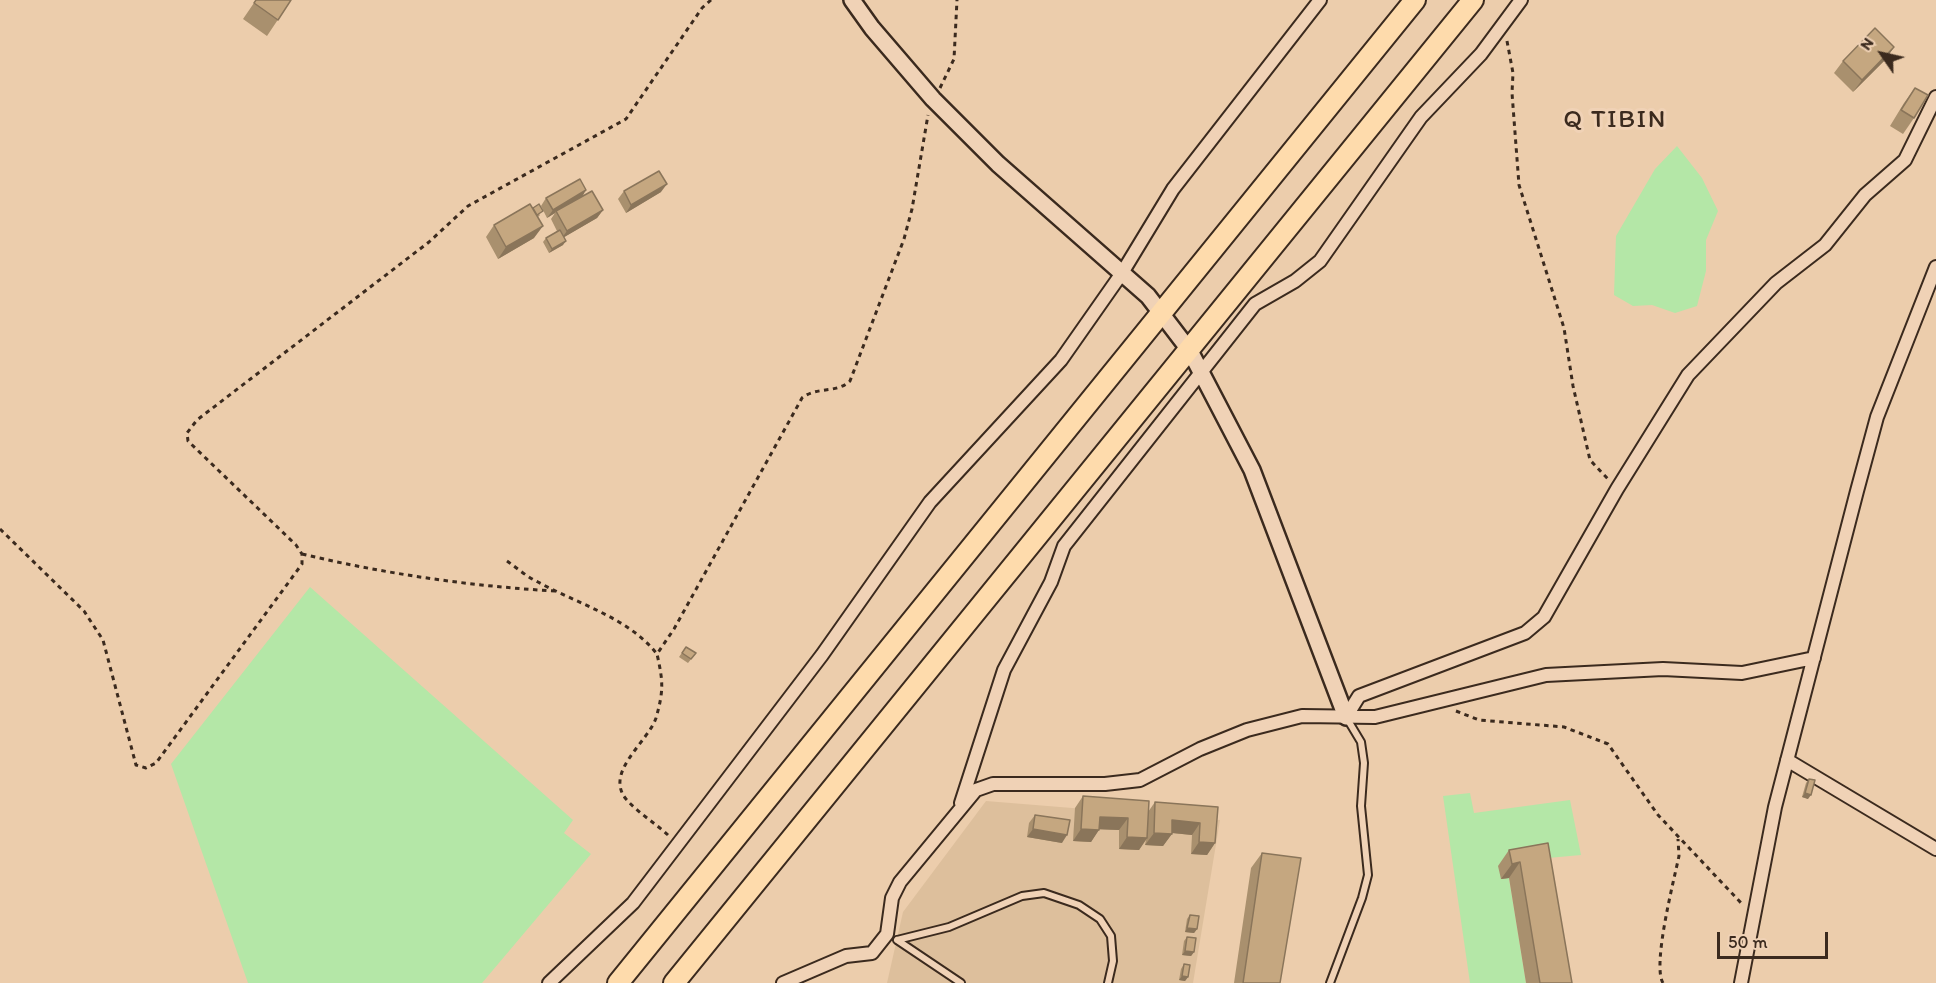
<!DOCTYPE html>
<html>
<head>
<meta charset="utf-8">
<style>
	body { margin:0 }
	#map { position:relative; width:1936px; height:983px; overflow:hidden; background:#eccdac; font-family:Itim,sans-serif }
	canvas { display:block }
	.north { position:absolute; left:1852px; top:24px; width:60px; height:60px; -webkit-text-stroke:4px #f0d2b6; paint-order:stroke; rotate:304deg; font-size:16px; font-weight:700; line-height:24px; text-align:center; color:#3b2a1e }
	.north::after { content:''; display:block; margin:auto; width:21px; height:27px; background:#3b2a1e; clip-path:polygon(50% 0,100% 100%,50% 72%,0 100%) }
	.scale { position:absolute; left:1717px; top:932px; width:111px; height:27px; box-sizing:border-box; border:3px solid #3b2a1e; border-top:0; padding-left:8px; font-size:18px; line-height:21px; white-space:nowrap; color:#3b2a1e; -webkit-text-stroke:4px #f0d2b6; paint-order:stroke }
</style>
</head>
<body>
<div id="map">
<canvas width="1936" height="983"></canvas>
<div class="north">N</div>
<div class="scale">50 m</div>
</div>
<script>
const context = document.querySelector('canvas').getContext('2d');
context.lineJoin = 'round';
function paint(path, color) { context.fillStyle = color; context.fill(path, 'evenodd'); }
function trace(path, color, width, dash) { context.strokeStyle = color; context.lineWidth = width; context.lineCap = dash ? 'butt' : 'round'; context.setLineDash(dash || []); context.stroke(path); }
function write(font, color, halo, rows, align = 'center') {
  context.font = font + ' Itim,sans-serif'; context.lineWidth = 6; context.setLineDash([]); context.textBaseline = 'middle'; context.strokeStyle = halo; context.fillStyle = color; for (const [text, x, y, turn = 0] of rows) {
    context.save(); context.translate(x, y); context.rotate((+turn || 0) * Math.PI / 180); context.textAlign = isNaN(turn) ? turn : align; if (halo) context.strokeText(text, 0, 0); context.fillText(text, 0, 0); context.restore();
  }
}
const built = new Path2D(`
	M986 801 1220 820 1193 983H887L903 912Z`);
const green = new Path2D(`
	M1677 146 1702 178 1718 211 1706 240V271L1697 306 1675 313 1652 305 1633 306 1614 295 1616 236 1655 169Z
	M310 587 573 820 564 833 591 854 482 983H248L171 764Z
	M1470 793 1474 813 1570 800 1581 855 1537 859 1509 878 1526 983H1470L1443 796Z`);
const path = new Path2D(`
	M1507 41 1513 73 1512 93 1519 185 1564 328 1573 386 1590 460 1608 479
	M940 88 954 59 957 0
	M0 529 84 611 103 640 136 765 146 768 156 763 302 564V554L296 545 188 441 187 433 197 420 429 242 468 206 626 119 702 8 711 0
	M302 554C386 574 469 586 555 591
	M507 561C517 568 527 577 538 582 578 604 629 618 657 654
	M1456 711 1479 720 1564 727 1608 744 1658 815 1743 905
	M668 835C655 823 637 812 626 799 604 772 648 742 656 718 664 690 663 681 657 654L674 629 802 398C817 386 836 394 850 381L904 239 912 209 928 115
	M1663 983C1652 965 1674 880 1679 856L1678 839`);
const service = new Path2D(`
	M897 940 949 927 1022 896 1044 893 1079 905 1100 919 1111 936 1113 961 1108 983
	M897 940 961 983
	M1330 983 1362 898 1368 875 1361 806 1364 763 1361 742 1346 717`);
const minor = new Path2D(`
	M1346 717 1359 696 1525 633 1544 617 1617 489 1688 375 1776 283 1825 245 1865 195 1905 160 1936 97
	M1787 760 1936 849
	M961 803 1004 670 1051 582 1064 546 1255 304 1295 281 1320 261 1421 117 1481 54 1521 0
	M549 983 633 903 822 655 930 502 1061 360 1122 273 1173 189 1320 0
	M783 983 846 956 872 953 887 934 892 898 900 882 976 790 993 784H1105L1140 780 1200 749 1247 730 1302 716 1375 717 1546 675 1663 669 1742 673 1814 658
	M1741 983 1775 807 1857 491 1877 417 1936 267`);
const tertiary = new Path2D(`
	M852 0 872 28 933 99 998 164 1148 296 1190 351 1252 470 1346 717`);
const trunk = new Path2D(`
	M618 983 1415 0
	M674 983 1473 0`);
const wall = new Path2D(`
	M256 0H291L267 36 243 19Z
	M1894 47 1886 59 1853 92 1834 73 1843 61Z
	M1915 88 1914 118 1903 134 1890 126 1904 103Z
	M624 191 661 192 626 213 618 199Z
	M582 196 603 210 597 218 564 237 563 245 549 253 543 242 546 238 557 231 551 219 555 213 547 218 541 206 546 198Z
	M533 208 540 215 538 217 534 238 498 259 486 237 494 225Z
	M686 647 696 653 688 663 679 657Z
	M1809 779 1808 799 1802 797 1806 783Z
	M1083 796 1148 812 1155 802 1218 807 1215 843 1207 855 1191 854 1192 835 1172 833 1163 846 1145 845 1146 840 1139 850 1119 849V830L1099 829 1091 842 1073 841 1075 808Z
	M1035 815 1062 843 1027 837 1029 823Z
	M1548 843 1572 983H1526L1509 878 1501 879 1498 866 1509 850Z
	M1262 853 1280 983H1234L1251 868Z
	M1190 915 1197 929 1194 933 1185 932 1187 919Z
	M1187 937 1194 952 1191 956 1182 955 1184 941Z
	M1184 964 1188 977 1185 981 1179 980 1181 969Z`);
const shadedWall = new Path2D(`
	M1894 47 1886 59 1853 92 1862 80Z
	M667 184 661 192 626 213 631 205Z
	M586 190 581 199 556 211 555 213 547 218 553 210Z
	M603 210 597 218 561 239 567 231Z
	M543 226 534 238 498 259 506 247Z
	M566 241 563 245 549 253 552 249Z
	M1805 793 1811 795 1808 799 1802 797Z
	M1100 817 1128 818 1119 830 1091 829Z
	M1172 820 1200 823 1192 835 1163 832Z
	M1033 829 1067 835 1062 843 1027 837Z
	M1081 829 1099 830 1091 842 1073 841Z
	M1154 833 1172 834 1163 846 1145 845Z
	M1127 837 1147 838 1139 850 1119 849Z
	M1199 842 1215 843 1207 855 1191 854Z
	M1520 862 1509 878 1501 879 1512 864Z
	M1187 928 1197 929 1194 933 1185 932Z
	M1185 951 1194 952 1191 956 1182 955Z
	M1182 976 1188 977 1185 981 1179 980Z`);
const building = new Path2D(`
	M256 0H291L278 20 254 3Z
	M1875 28 1894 47 1862 80 1843 61Z
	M1915 88 1928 95 1914 118 1901 110Z
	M659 171 667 184 631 205 624 191Z
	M580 179 586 190 553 210 546 198Z
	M592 191 603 210 567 231 556 211Z
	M530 204 543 226 506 247 494 225Z
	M539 204 543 211 537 215 533 208Z
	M560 230 566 241 552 249 546 238Z
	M686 647 696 653 691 659 682 653Z
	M1809 779 1815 780 1811 795 1805 793Z
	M1083 796 1149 801 1147 838 1127 837 1128 818 1100 817 1099 830 1081 829Z
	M1155 802 1218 807 1215 843 1199 842 1200 823 1172 820V834L1154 833Z
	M1035 815 1070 820 1067 835 1033 829Z
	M1548 843 1572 983H1540L1520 862 1512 864 1509 850Z
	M1262 853 1301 858 1280 983H1243Z
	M1190 915 1199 916 1197 929 1187 928Z
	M1187 937 1196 938 1194 952 1185 951Z
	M1184 964 1190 965 1188 977 1182 976Z`);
const quarterNames = [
	["Q TIBIN",1615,120]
];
paint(built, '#ddbf9c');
paint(green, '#b4e7a7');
trace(service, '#3b2a1e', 10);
trace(minor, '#3b2a1e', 16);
trace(tertiary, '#3b2a1e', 20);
trace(trunk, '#3b2a1e', 24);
trace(path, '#3b2a1e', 3, [4.5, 4.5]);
trace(service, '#f0d2b6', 6);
trace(minor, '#f0d2b6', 12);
trace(tertiary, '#f0d2b6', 15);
trace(trunk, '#fedbac', 20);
paint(wall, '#a9906e');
paint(shadedWall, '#8a755a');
paint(building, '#c5a780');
trace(building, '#8a755a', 1.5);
context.letterSpacing = '1.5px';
write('26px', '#3b2a1e', '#f0d2b6', quarterNames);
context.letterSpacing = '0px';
</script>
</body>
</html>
